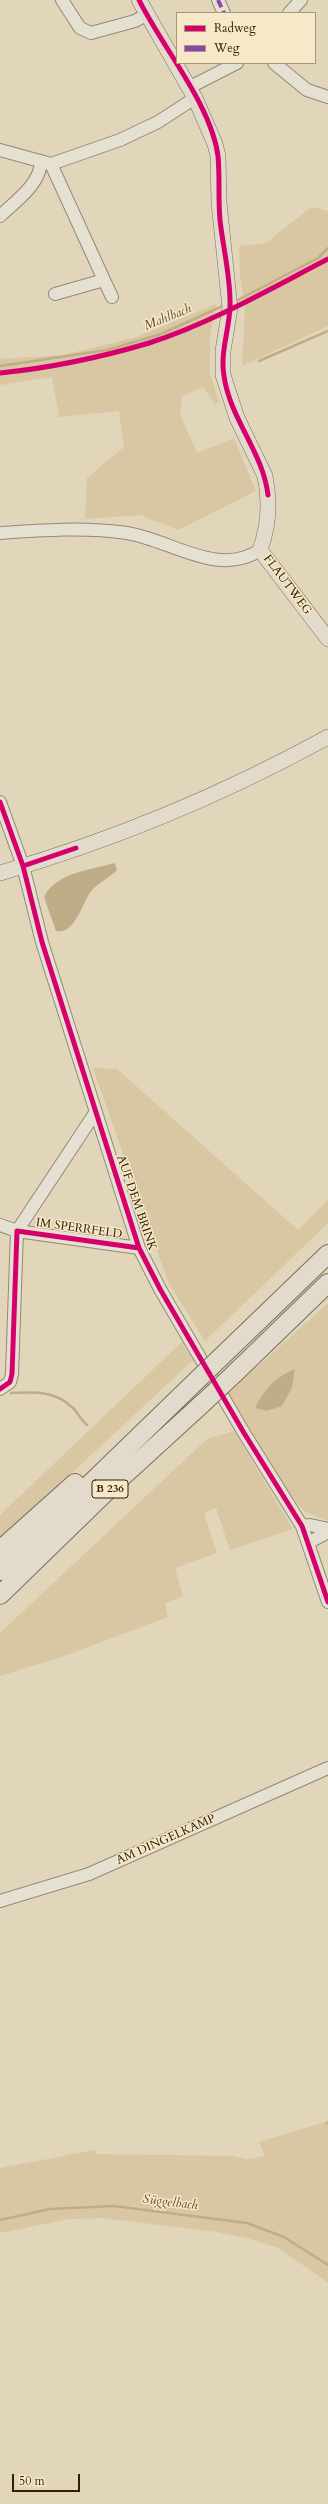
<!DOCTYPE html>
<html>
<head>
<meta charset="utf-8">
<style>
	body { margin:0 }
	#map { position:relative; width:328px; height:2504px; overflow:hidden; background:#e1d5ba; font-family:Cardo,serif }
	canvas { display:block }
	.legend { position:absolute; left:176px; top:12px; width:140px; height:52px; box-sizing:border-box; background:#f6e8c8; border:1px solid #a8987a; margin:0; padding:5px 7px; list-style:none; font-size:12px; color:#342104 }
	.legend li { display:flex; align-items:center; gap:8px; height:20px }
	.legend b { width:20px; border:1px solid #a8987a }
	.scale { position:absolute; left:12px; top:2474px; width:68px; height:18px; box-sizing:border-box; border:2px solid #342104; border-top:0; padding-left:5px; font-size:12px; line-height:14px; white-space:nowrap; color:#342104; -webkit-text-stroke:3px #f6e8c8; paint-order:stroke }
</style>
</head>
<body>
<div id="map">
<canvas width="328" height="2504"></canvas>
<ul class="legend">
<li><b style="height:5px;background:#d6006c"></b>Radweg</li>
<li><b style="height:5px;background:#8e44ad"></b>Weg</li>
</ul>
<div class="scale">50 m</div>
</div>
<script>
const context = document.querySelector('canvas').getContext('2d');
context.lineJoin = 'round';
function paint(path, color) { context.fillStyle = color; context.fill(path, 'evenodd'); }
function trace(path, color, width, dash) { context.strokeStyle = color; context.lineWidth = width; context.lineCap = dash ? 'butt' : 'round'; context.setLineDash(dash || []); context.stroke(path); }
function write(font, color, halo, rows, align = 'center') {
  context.font = font + ' Cardo,serif'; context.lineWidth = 3; context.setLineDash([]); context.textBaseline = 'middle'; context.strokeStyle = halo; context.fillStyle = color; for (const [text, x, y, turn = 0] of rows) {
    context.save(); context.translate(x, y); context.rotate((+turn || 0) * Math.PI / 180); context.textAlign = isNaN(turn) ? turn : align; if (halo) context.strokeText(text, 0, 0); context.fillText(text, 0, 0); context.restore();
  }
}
const green = new Path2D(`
	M311 207 328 211V326L242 366 245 311 240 275 239 246 266 243Z
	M216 304 210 337V375L219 401 215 404 203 387 182 396 180 415 197 453 234 438 256 491 178 530 140 515 85 519 87 478 124 447 119 411 59 417 52 377 0 385V359L63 355 137 337Z
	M93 1068 117 1069 298 1230 328 1200V1223L205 1341 168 1282Z
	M328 1303V1521L304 1511 289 1493 228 1393Z
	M182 1342 193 1360 0 1540V1515Z
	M234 1431 293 1529 230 1550 216 1508 204 1513 217 1553 175 1568 183 1596 165 1603 168 1617 64 1656 0 1676V1633L207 1439Z
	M328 2121V2283L279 2248 247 2238 217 2232 103 2218 69 2219 0 2233V2168L95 2150V2154L233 2156 247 2159 265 2156 259 2142Z`);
const water = new Path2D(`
	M115 863 117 870C110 877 100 882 93 889 82 901 76 935 56 931L44 897C56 872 91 870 115 863Z
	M295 1369 292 1388 282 1406 267 1411 255 1408C265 1389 275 1377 295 1369Z`);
const stream = new Path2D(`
	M234 302 318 258 328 248
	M259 361 328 331
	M0 366 107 350 161 334 225 305
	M11 1393C34 1392 55 1390 73 1408 78 1413 81 1420 87 1425
	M327 2123H328
	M0 2220 50 2209 114 2206 247 2223 284 2237 328 2265`);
const minor = new Path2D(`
	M62 0 80 28 91 33 135 21 146 15
	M218 0 224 13
	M289 13 301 0
	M274 63 307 90 328 97
	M190 87 237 63
	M0 150 51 164 120 140 158 122 195 98
	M51 164 104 280
	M0 216C16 201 39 185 41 163
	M55 294 104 280 112 297
	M0 533C42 530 85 527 127 533 171 540 218 578 260 550
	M0 802 23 866 42 942 139 1248 160 1289 244 1433 302 1526 328 1602
	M0 1225 17 1231 139 1248
	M0 1389 10 1382 12 1374 17 1231 95 1113
	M302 1526 310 1525 328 1529
	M308 1543 328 1532
	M0 1901 89 1874 328 1768`);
const major = new Path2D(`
	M139 0 195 98 215 144 218 156 219 203 230 308 223 351V375L237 418 265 476C270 501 269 526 260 550L328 639
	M0 873C114 840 224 794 328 737`);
const highway = new Path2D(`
	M222 1356 328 1254
	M234 1374 328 1283
	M0 1550 75 1483
	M0 1571 192 1385
	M0 1595 110 1488 203 1403`);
const highwayBridge = new Path2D(`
	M192 1385 222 1356
	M203 1403 234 1374`);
const quiet = new Path2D(`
	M218 0 224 13`);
const cycleway = new Path2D(`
	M139 0C162 47 211 104 218 156 220 177 218 199 220 220 223 248 231 278 230 307 229 331 220 352 224 376 230 419 263 452 268 495
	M0 373C49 368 102 357 149 343 211 323 270 289 328 259
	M0 802 23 866 42 942 139 1248 160 1289 244 1433 302 1526 328 1602
	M23 866 76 848
	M0 1389 10 1382 12 1374 17 1231 139 1248`);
const shields = [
	[110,1489,36]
];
const shieldNames = [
	["B 236",110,1489]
];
const streetNames = [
	["FLAUTWEG",287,585,53],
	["AUF DEM BRINK",136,1203,71],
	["IM SPERRFELD",79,1229,8],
	["AM DINGELKAMP",166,1840,-24]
];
const waterNames = [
	["Mahlbach",168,318,-22],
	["Süggelbach",170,2203,7]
];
paint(green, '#d8c7a2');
paint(water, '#bfad88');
trace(stream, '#bfad88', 2.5);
trace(minor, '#928976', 14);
trace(major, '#79705f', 16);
trace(highway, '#79705f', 20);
trace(minor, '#e6e0d3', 12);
trace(major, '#e2dbcb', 15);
trace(highway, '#e2dbcb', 18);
trace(highwayBridge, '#79705f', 20, []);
trace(highwayBridge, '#e2dbcb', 18);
trace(quiet, '#8e44ad', 4, [8, 4]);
trace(cycleway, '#d6006c', 5);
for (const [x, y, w] of shields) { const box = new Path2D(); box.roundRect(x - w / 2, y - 9, w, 18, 3); context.fillStyle = '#f6e8c8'; context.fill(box); trace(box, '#342104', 1); }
write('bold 11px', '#342104', null, shieldNames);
write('12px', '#342104', '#f6e8c8', streetNames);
write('italic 13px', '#604c2a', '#f6e8c8', waterNames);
</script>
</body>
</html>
